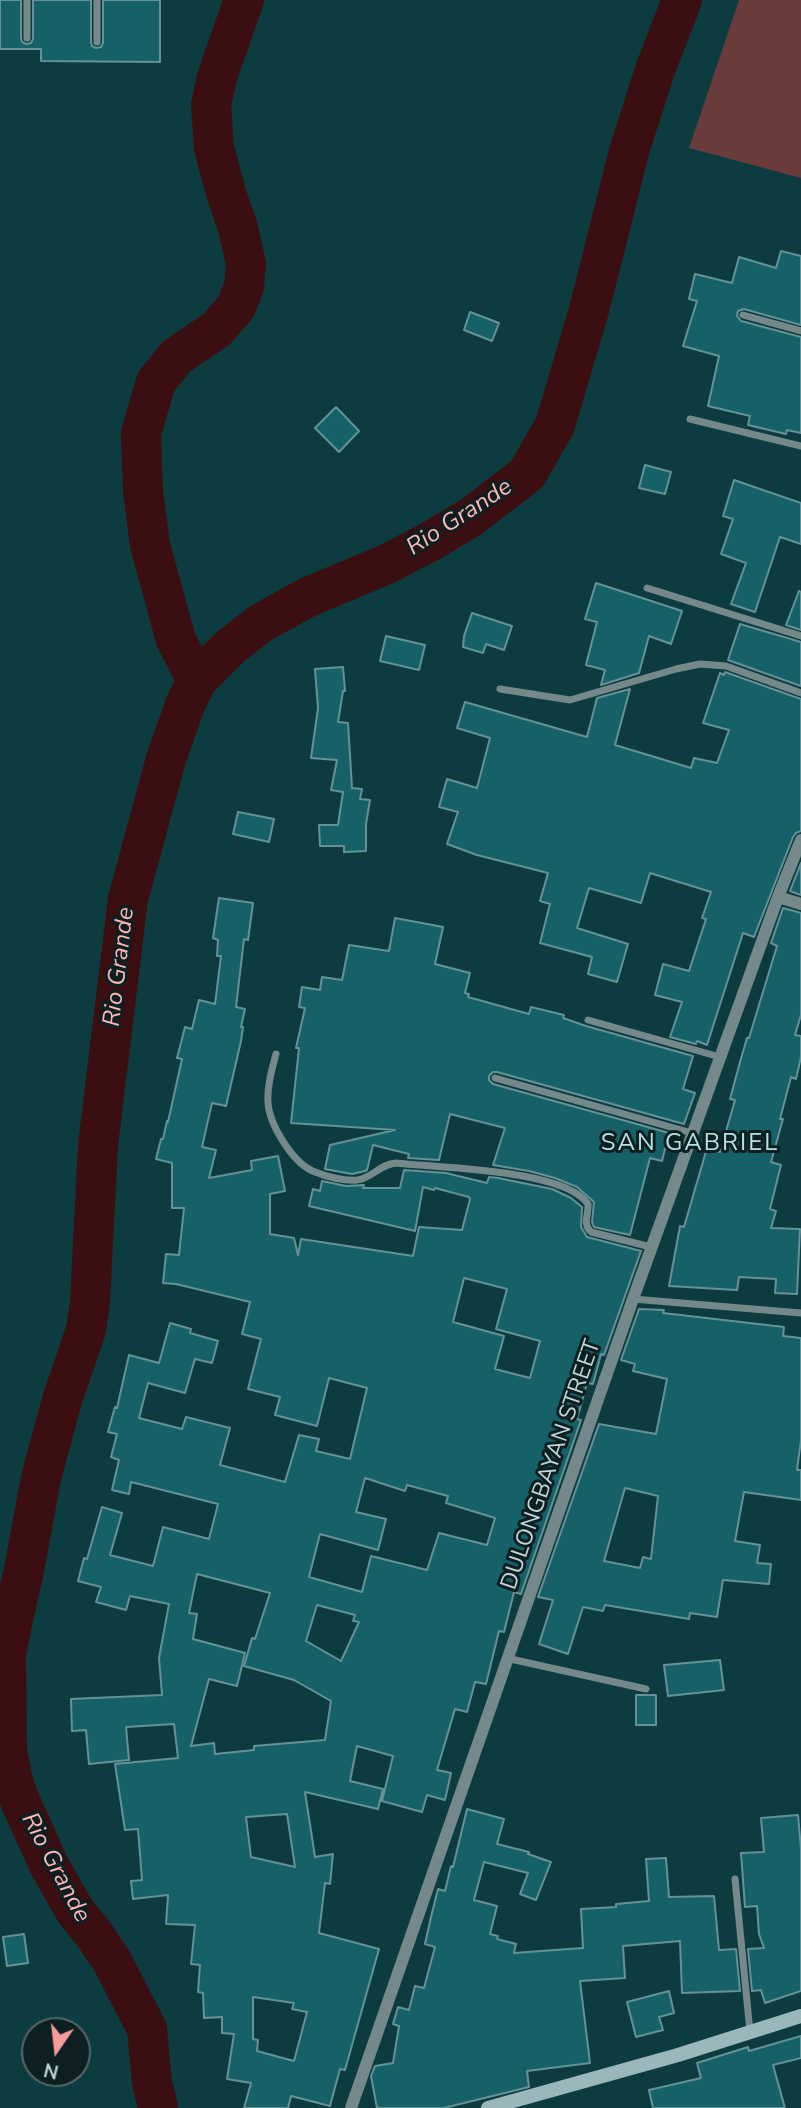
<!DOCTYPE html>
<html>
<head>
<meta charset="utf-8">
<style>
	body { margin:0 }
	#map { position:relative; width:801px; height:2108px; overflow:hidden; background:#0d3c40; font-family:"Nunito Sans",sans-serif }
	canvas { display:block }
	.north { position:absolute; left:21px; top:2017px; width:70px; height:70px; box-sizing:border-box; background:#0d1f21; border:2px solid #55686a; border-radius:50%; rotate:194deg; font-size:19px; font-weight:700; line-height:28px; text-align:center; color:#c0d6d8 }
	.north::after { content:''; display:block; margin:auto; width:24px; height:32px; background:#f59b9a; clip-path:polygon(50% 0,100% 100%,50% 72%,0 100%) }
</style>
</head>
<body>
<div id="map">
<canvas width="801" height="2108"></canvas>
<div class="north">N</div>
</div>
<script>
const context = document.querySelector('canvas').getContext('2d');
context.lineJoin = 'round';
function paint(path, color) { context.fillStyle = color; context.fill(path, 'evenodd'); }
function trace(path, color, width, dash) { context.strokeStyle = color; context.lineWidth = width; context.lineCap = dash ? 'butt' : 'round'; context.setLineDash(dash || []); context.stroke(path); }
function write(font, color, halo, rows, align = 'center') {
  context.font = font + ' "Nunito Sans",sans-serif'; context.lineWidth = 6; context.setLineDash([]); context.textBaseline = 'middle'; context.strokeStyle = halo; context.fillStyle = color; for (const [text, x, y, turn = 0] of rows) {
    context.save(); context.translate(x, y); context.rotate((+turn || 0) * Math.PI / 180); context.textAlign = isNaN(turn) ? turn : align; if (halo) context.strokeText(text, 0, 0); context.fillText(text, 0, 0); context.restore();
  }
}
const green = new Path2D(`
	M739 0H801V178L689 148Z`);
const river = new Path2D(`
	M197 680 176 640 150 545 143 491 141 433 156 382 176 357 217 329 236 307 244 287 246 264 238 228 226 193 214 148 211 105 217 77 244 0
	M158 2108 152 2082 147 2029 112 1961 93 1933 75 1911 49 1865 20 1801 12 1778 7 1749 6 1655 13 1619 24 1570 41 1478 62 1400 86 1330 90 1302 98 1145 128 899 166 759 185 705 197 680 230 647 261 623 308 597 387 564 431 541 471 517 527 474 555 425 589 310 630 148 655 70 682 0`);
const building = new Path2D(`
	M0 0H21V38L22 42 26 44 31 43 33 39V0H91V42L92 46 96 48 101 47 103 43V0H160V62L41 61V49H0Z
	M781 251 801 256V325L744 309 738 311 737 316 741 321 801 337V433L787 430 786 434 748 425 750 416 708 406 719 356 683 346 697 301 689 299 695 274 732 283 739 257 776 268Z
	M470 312 499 323 492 341 464 330Z
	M336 407 359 431 339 452 315 428Z
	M645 465 671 472 665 494 639 488Z
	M734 480 801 503V544L780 537 755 612 731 604 746 563 721 554 733 519 723 516Z
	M596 583 682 611 671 644 649 636 639 673 601 685 605 670 586 665 597 622 585 619Z
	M799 591 801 592V630L786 625Z
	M472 613 512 626 504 650 486 644 483 653 463 647 464 636Z
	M740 624 801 642V686L728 660Z
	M386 636 425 645 419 670 380 661Z
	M343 667 345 691H343L338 722 348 723 352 788 362 789 360 799 370 800 366 824V851L344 852V846H320L319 825H338L343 792 331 790 337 760 311 758 318 708 315 669Z
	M725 672 801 699V831L796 833 793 837 754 937 743 933 707 1045 697 1041 696 1044 670 1037 682 1002 655 995 663 964 689 971 706 919 702 918 711 892 650 873 641 903 589 888 577 928 628 944 617 982 588 974 592 957 540 943 550 904 540 901 548 873 477 855 447 844 458 812 439 807 447 779 477 788 490 738 457 728 465 702 587 737 597 698 630 689 615 745 691 768 694 758 717 763 729 730 703 723 720 673 724 675Z
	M238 812 274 819 269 842 233 834Z
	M801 863V895L790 891Z
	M219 898 253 903 248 940 244 939 236 1007 245 1009 241 1027H243L241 1041 226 1106 212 1103 202 1147 216 1150 209 1178 252 1170 251 1161 278 1156 285 1191 270 1194V1234L294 1238 298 1255 301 1239 413 1256 419 1227 462 1230 470 1199 469 1197 435 1188 434 1190 423 1187 415 1231 309 1206 313 1189 320 1191 322 1181 346 1186 364 1185 363 1188H400L404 1170 446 1173 487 1183 489 1177 498 1178 552 1189 571 1198 582 1207 581 1227 587 1237 641 1251 604 1355 601 1354 593 1384 587 1383 577 1419 581 1420 521 1594 514 1592 504 1632 499 1631 486 1684 475 1682 467 1712 455 1709 437 1770 451 1773 445 1800 427 1795 422 1812 382 1801 393 1756 357 1746 350 1781 383 1789 378 1809 305 1792 315 1857 333 1854 330 1884 325 1883 319 1933 379 1949 345 2070 340 2069 330 2106 291 2096 288 2108H244L251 2083 227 2079 234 2034 222 2033V2017L204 2018 203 1993 198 1992 200 1965 191 1964 195 1925 166 1924 168 1895 133 1899 131 1881 142 1880 138 1829 125 1830 115 1764 178 1758 174 1724 126 1727 129 1760 89 1764 86 1730 72 1731 71 1699 162 1695 159 1658 169 1604 130 1596 126 1610 96 1602 101 1587 78 1581 84 1558 87 1559 102 1507 122 1513 110 1555 153 1566 163 1527 209 1539 218 1504 131 1482 129 1494 112 1490 119 1460 111 1457 117 1434 108 1432 115 1407 117 1408 129 1355 159 1363 170 1323 191 1329 190 1333 218 1341 212 1363 195 1359 185 1393 148 1383 139 1418 182 1429 186 1417 230 1428 220 1465 285 1482 299 1435 319 1439 316 1451 350 1459 367 1388 329 1378 317 1426 275 1415 280 1397 248 1389 261 1339 242 1334 250 1302 176 1284 163 1283 166 1254 179 1255 184 1208H172V1163L156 1159 161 1139H163L167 1121 168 1122 182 1059 177 1058 185 1027 192 1029 199 1000 215 1004 221 956H217L218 940 213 938ZM464 1278 507 1289 496 1329 540 1341 530 1378 495 1369 504 1336 453 1322ZM365 1478 405 1491 407 1485 448 1496 446 1503 495 1518 487 1545 439 1533 427 1570 371 1556 362 1592 309 1577 320 1534 378 1550 386 1519 356 1512ZM197 1574 270 1593 255 1639 252 1638 244 1666 294 1680 331 1701 325 1740 254 1746V1750L215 1754 214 1743 191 1746 209 1679 237 1686 245 1653 193 1639 197 1614 189 1613ZM317 1605 355 1615 353 1621 359 1622 341 1661 306 1641ZM287 1814 295 1867 251 1857 246 1817ZM253 1997 294 2003 292 2009 307 2012 294 2061 257 2051 258 2040 253 2039Z
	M783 908 801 913V1015L795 1035 801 1036V1057L796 1079 791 1077 780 1119H783L771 1162 781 1165 770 1209 776 1211 771 1228 800 1229 797 1294 775 1293 776 1279 739 1277 737 1290 669 1286 680 1226 684 1227 707 1148 720 1152 735 1100 730 1099 740 1062 747 1038H749L777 946 771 943Z
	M395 918 443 927 435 964 470 973 465 993 469 994 468 997 529 1014 531 1007 564 1015 563 1018 586 1026 693 1056 683 1089 695 1093 684 1124 497 1072H493L489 1076V1080L493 1084 669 1133 662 1161 650 1158 630 1235 594 1227 592 1222 594 1202 577 1187 555 1178 529 1171 493 1165 505 1128 450 1114 439 1160 408 1158 409 1154 373 1145 367 1170 365 1171 352 1174 325 1169 330 1145 395 1130 291 1123 299 1048H296L305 1008 299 1007 302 987 320 990 322 977 342 980 349 945 389 951Z
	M639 1309 664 1310 663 1313 784 1327 783 1336 801 1338V1440L797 1470H801V1500L744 1492 735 1541 760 1545 757 1563 771 1564 769 1584 723 1580 717 1617 690 1613 689 1619 605 1605 603 1611 583 1607 568 1654 539 1644 553 1600 538 1597 599 1424 656 1434 667 1379 633 1371 635 1364 621 1360ZM625 1488 658 1496 651 1559 643 1557 640 1568 604 1561Z
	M720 1660 724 1690 668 1696 664 1665Z
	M636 1695H656V1725H636Z
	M467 1809 504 1819 497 1844 529 1852 528 1854 551 1862 536 1900 520 1894 528 1873 484 1862 474 1900 497 1906 490 1934 498 1936 497 1939 516 1944 514 1953 583 1948 581 1909 616 1907V1904L649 1901 646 1859 666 1858 669 1897 714 1896 719 1950 736 1949 740 1991 682 1993 680 1941 623 1946 625 1978 580 1981 590 2063 527 2071 529 2087 444 2108H377L371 2076 375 2066 393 2063 399 2026 393 2024 398 2007 409 2010 415 1986 424 1988 435 1947 425 1944 431 1917 438 1889 445 1891 451 1866 453 1867Z
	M798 1815 801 1848V1991L765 2003 761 1990 752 1991 748 1949 764 1948 759 1934 757 1906 745 1907 741 1853 764 1852 761 1818Z
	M24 1934 28 1963 7 1966 3 1937Z
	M669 1991 674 2013 659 2017 663 2030 636 2037 627 2002Z
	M801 2036V2058L773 2065 785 2108H653L649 2090 701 2078 697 2063 748 2047 749 2051Z`);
const minor = new Path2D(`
	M27 38V0
	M97 42V0
	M743 315 801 331
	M690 419 801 446
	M647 588 801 636
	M500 689 570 700 676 669 700 664 726 666 801 693
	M588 1020 720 1057
	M276 1054C272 1069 267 1086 268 1102 269 1124 293 1164 315 1172 327 1177 344 1181 357 1180 373 1178 380 1164 396 1163 438 1168 564 1169 588 1204 589 1214 582 1224 591 1232L651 1247
	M495 1078 692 1133
	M633 1299 801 1313
	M506 1658 646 1689
	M735 1879 750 2032`);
const tertiary = new Path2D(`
	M778 897 801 904
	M351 2108 633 1299 778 897 801 840`);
const secondary = new Path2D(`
	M488 2108 678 2055 801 2016`);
const streetNames = [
	["DULONGBAYAN STREET",552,1465,-71]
];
const waterNames = [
	["Rio Grande",460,518,-33],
	["Rio Grande",120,967,-83],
	["Rio Grande",55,1868,62]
];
const neighbourhoodNames = [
	["SAN GABRIEL",690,1144]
];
paint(green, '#6a3b3b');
trace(river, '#3b0f12', 40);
paint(building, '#166167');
trace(building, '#659296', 2);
trace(minor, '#76898a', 7);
trace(tertiary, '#76898a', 12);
trace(secondary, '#9ab8bb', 14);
write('23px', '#c0d6d8', '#0d1f21', streetNames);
write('italic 24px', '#fbb6b5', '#0d1f21', waterNames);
context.letterSpacing = '2px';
write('24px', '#b3e2e6', '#0d1f21', neighbourhoodNames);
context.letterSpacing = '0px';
</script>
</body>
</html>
